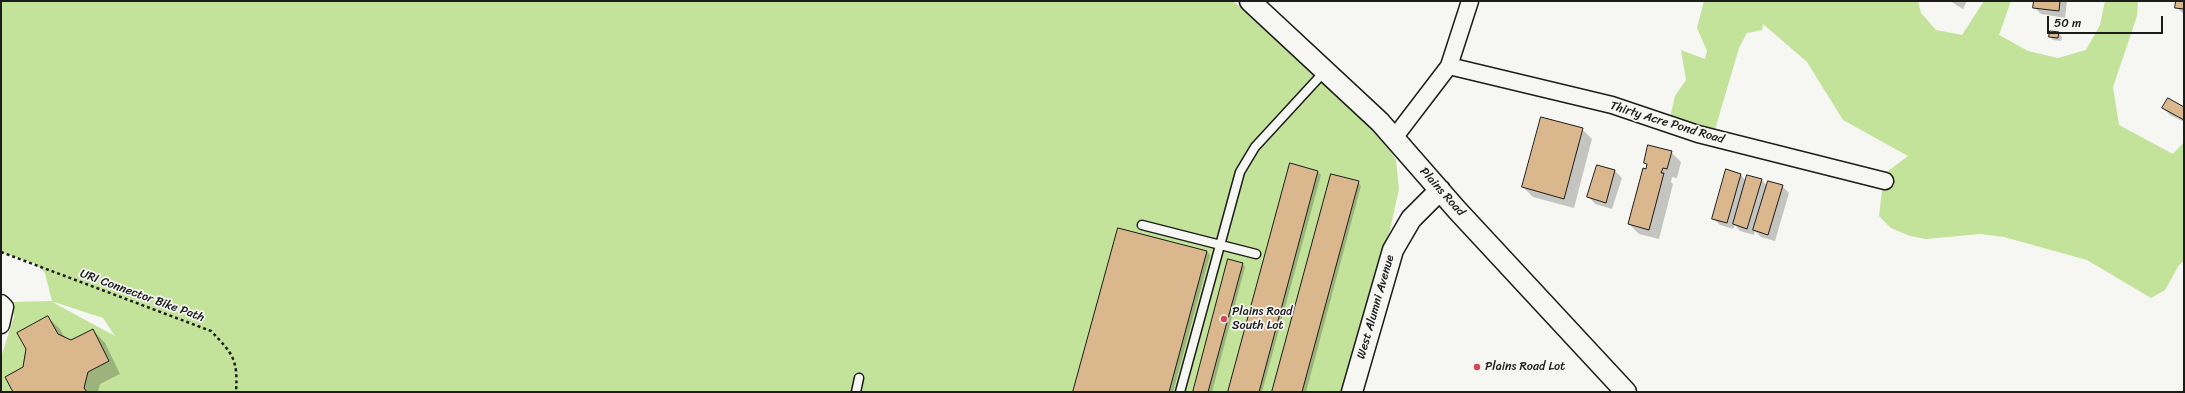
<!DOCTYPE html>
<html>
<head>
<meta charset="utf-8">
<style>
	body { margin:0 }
	#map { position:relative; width:2185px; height:393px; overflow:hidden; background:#f6f6f2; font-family:Sriracha,sans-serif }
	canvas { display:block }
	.frame { position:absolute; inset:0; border:2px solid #1c1c1c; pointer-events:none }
	.scale { position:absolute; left:2047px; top:16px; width:116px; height:18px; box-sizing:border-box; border:2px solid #1c1c1c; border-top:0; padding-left:5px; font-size:12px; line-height:14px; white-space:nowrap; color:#1c1c1c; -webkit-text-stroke:3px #f6f6f2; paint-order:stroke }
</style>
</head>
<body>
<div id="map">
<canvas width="2185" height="393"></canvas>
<div class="frame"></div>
<div class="scale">50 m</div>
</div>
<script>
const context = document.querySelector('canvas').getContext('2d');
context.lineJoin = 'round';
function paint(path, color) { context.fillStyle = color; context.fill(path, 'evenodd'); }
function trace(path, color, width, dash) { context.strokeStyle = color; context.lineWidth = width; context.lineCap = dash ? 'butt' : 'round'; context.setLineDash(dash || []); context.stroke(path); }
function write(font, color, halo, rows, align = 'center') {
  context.font = font + ' Sriracha,sans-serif'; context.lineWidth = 3.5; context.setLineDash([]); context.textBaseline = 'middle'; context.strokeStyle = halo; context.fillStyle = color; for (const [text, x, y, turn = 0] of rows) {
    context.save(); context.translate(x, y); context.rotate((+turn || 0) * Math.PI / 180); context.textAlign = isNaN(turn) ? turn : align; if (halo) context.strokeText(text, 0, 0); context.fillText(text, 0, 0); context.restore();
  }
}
const green = new Path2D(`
	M1 1H1233L1376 129 1396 160 1399 189 1364 347 1350 392H1V357L14 317 12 302 52 301 45 273 36 264 1 252ZM54 302 103 318 115 336 54 303Z
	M1704 1H1918L1921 13 1936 30 1962 35 1984 1H2011L1999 35 2028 51 2058 58 2086 50 2100 25 2105 1H2138L2137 16 2113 87 2119 125 2173 154 2184 142V261L2179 265 2165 290 2151 298 2087 260 2004 237 1980 234 1926 239 1910 236 1891 228 1879 216 1884 174 1908 156 1843 120 1807 62 1763 24 1762 30 1747 33 1739 48 1714 133 1669 122 1675 96 1686 80 1681 50 1705 59 1707 51 1697 28Z`);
const shadow = new Path2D(`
	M1950 1H1967L1963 9Z
	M2035 1H2067L2065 18 2041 14 2034 7Z
	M2173 1H2184V14L2176 7V3Z
	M2058 33 2062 37 2061 41 2053 40 2050 37Z
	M2163 108H2184V122L2170 115Z
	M1582 129 1592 139 1574 208 1533 197 1523 187Z
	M1671 152 1681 162 1677 178 1672 177 1671 182 1673 184 1659 239 1639 234 1629 224 1648 165 1645 162Z
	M1598 166 1615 171 1622 178 1612 209 1595 204 1589 197Z
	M1317 171 1321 175 1262 392H1229Z
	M1740 174 1746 181 1762 180 1767 186H1782L1789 193 1775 241 1761 237 1755 231 1754 235 1740 231 1735 225 1733 229 1720 225 1713 218Z
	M1358 182 1361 186 1306 392H1273Z
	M1206 251 1210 255 1173 392H1074Z
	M1242 264 1245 267 1212 392H1194Z
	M47 317 60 329 65 338 71 341 93 330 105 343 120 374 100 384 98 392H14Z`);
const building = new Path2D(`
	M2034 1H2060L2059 11 2033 8Z
	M2176 1H2184V9L2175 8Z
	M2050 31 2059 32 2058 38 2049 37Z
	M2168 98 2184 107V120L2162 108Z
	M1541 117 1583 128 1564 199 1522 187Z
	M1648 145 1672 151 1667 169 1663 168 1661 173H1664L1649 230 1628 224 1643 168 1646 169 1647 164 1644 163Z
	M1290 163 1318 171 1259 392H1228Z
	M1597 165 1615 170 1606 203 1587 197Z
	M1726 169 1741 174 1727 223 1712 219Z
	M1331 174 1359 181 1302 392H1272Z
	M1747 175 1762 179 1747 229 1733 224Z
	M1768 181 1783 185 1768 235 1753 230Z
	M1118 228 1207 251 1169 392H1073Z
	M1228 259 1243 263 1208 392H1193Z
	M48 316 58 334 71 340 93 329 109 361 88 372 84 388 87 392H13L5 377 23 367 26 349 17 333Z`);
const path = new Path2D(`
	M1 252 211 331C233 354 238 359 236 392`);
const service = new Path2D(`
	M1142 225 1256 254
	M856 392 859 378
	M1180 392 1240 172 1255 147 1325 71`);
const minor = new Path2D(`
	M1449 66 1612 105 1698 134 1885 181
	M1394 138 1449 66 1470 1
	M1 303 5 307 1 325`);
const tertiary = new Path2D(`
	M1250 1 1380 122 1457 210 1626 392
	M1352 392 1393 250 1411 219 1440 190`);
const markers = [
	[1224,319,4,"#d1495b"],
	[1477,367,4,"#d1495b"]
];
const streetNames = [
	["Thirty Acre Pond Road",1667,123,17],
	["Plains Road",1442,192,48],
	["URI Connector Bike Path",142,296,20],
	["West Alumni Avenue",1376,307,-74]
];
const poiNames = [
	["Plains Road",1232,312],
	["South Lot",1232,326],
	["Plains Road Lot",1485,367]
];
paint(green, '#c3e29a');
paint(shadow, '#0003');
paint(building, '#dab78c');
trace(building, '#1c1c1c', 1);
trace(service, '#1c1c1c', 11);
trace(minor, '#1c1c1c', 19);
trace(tertiary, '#1c1c1c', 23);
trace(path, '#1c1c1c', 2.5, [3, 3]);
trace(service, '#f6f6f2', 8);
trace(minor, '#f6f6f2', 16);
trace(tertiary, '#f6f6f2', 20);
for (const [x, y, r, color] of markers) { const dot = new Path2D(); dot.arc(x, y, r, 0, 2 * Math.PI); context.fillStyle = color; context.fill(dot); trace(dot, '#f6f6f2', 1.5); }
write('12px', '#1c1c1c', '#f6f6f2', streetNames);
write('12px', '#1c1c1c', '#f6f6f2', poiNames, 'left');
</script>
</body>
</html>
